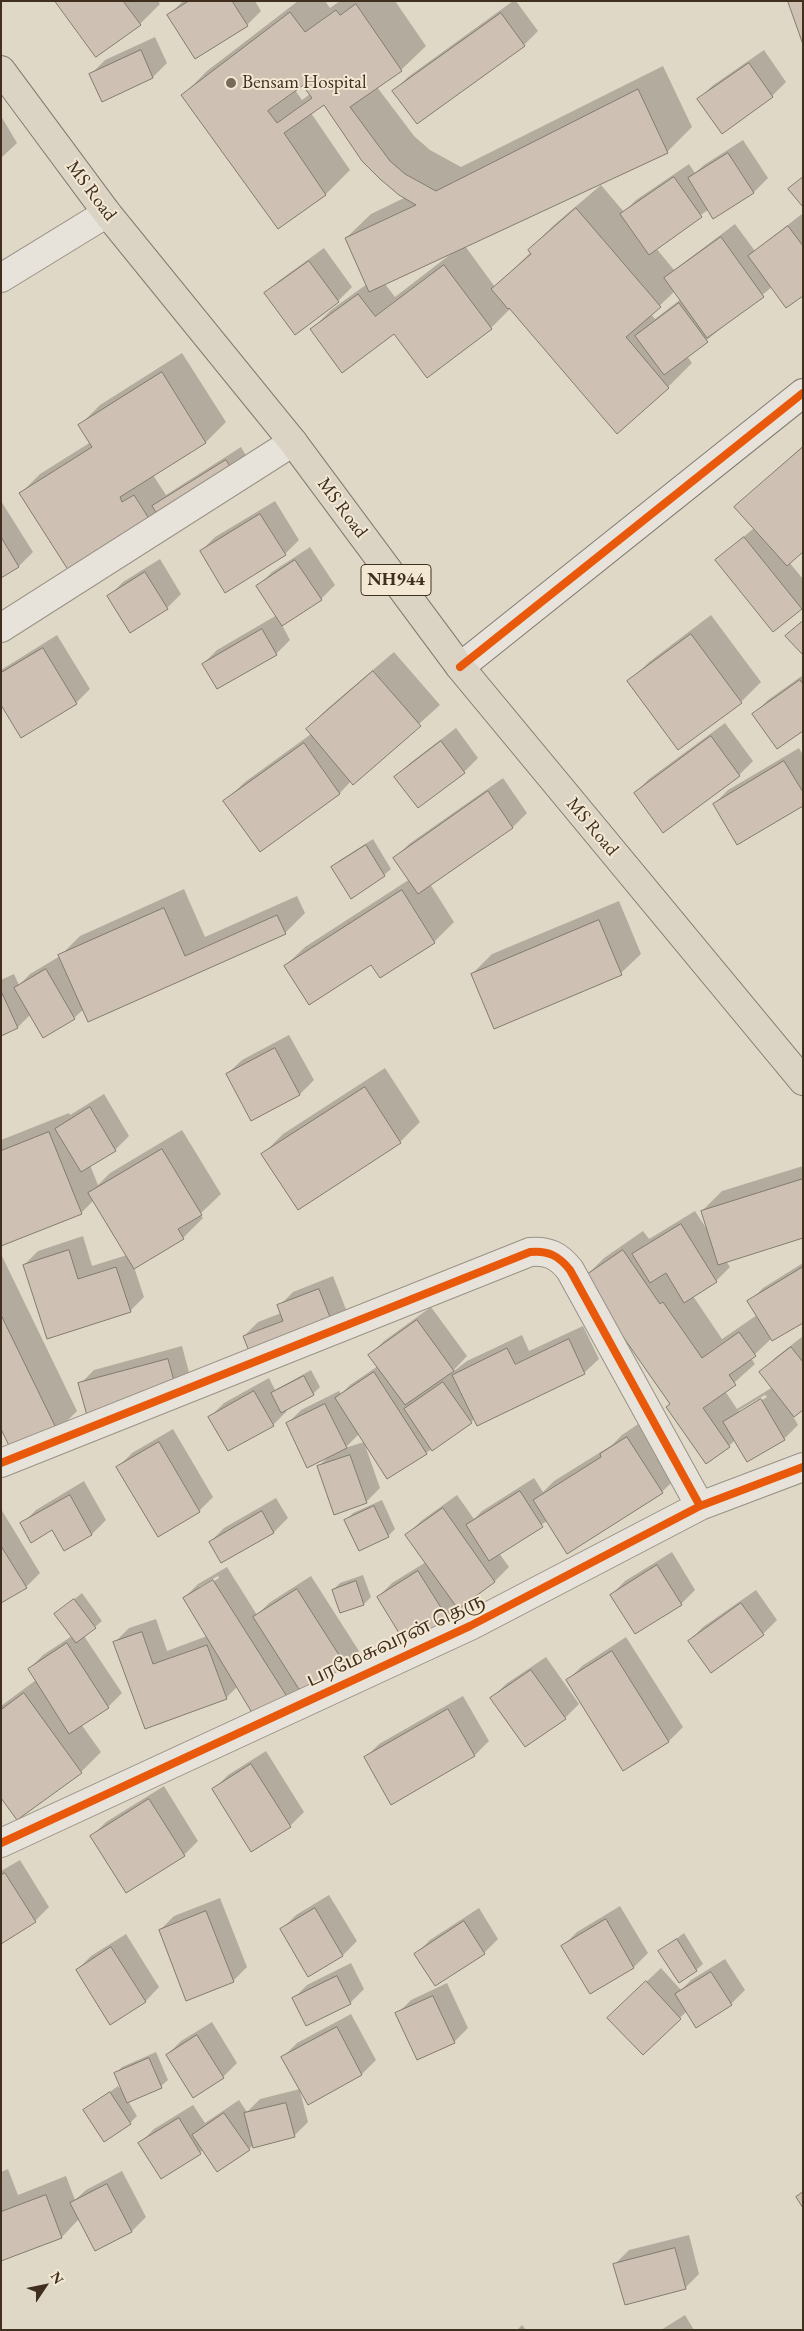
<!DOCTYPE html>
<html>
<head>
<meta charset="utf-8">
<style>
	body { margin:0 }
	#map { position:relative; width:804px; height:2331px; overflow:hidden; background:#e0d8c6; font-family:"EB Garamond",serif }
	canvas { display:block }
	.frame { position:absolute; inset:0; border:2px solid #402e1e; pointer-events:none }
	.north { position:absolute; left:20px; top:2261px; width:50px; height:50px; -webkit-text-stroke:4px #f2e8d3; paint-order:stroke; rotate:56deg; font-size:14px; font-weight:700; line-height:20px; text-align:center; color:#402e1e }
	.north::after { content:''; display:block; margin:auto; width:18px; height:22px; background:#402e1e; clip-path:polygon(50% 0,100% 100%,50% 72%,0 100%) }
</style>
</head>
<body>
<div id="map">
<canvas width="804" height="2331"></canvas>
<div class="frame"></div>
<div class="north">N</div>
</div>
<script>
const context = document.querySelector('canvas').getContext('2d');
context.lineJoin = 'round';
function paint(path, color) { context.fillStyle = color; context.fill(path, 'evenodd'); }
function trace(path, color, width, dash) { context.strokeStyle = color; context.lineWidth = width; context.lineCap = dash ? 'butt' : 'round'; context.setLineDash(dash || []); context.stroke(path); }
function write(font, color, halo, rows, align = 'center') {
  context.font = font + ' "EB Garamond","Noto Serif Tamil",serif'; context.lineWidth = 4; context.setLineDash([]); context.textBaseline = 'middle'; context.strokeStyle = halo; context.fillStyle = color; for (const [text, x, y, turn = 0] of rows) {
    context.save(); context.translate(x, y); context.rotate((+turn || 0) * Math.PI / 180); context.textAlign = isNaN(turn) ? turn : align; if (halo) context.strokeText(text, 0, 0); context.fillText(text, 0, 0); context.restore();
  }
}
const shadow = new Path2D(`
	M57 1H158L160 4 140 24Z
	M183 1H255L261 11 247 25 168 16Z
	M298 1H325L330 8 340 1H395L426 46 401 70 377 87 414 136 430 150 461 167 663 66 692 127 667 152 465 246 495 287 531 252 529 250 554 225 601 185 624 212 636 200 689 164 695 173 704 165 743 140 768 178 754 192 709 209 656 248 674 270 735 224 755 251 803 213V295L772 287 687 356 692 363 668 387 511 308 491 328 394 332 311 330 331 310 367 284 346 238 371 214 406 197 325 104 311 113 350 170 326 194 278 227 183 95 207 71ZM304 84 310 94 302 100 295 90ZM456 250 395 297 385 284ZM675 291 681 299 655 319 651 314Z
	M513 1H516L538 31 524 45 394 91 408 77Z
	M155 37 167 63 153 77 103 100 91 74 105 60Z
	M764 50 786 82 772 96 698 100 712 86Z
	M1 116 17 143 1 158Z
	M324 248 352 287 338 301 295 333 266 293 280 280Z
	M182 353 226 422 206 442 153 475 166 495 241 447 254 469 152 524 20 494 40 474 91 442 80 425 100 405Z
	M803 446V550L789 562 803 579V606L801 608 717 560 754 528 736 507Z
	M1 501 33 552 19 566 1 577Z
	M275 501 299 540 285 554 201 551 215 537Z
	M310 547 335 585 321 599 282 625 290 640 276 654 203 664 217 650 277 615 258 586 272 572Z
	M160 559 181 594 167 608 131 631 109 596 123 582Z
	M711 615 761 682 741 702 678 749 629 682 649 662Z
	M57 635 90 689 76 703 1 702V670Z
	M394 652 440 705 353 783 351 781 340 793 260 850 225 801 245 782 311 734 307 729 327 709Z
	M803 675V730L754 714 768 700Z
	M725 723 753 761 739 775 635 793 649 779Z
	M456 728 478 758 464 772 396 777 410 763Z
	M799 748 803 755V804H714L728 790Z
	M503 778 527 813 513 827 430 884 454 922 434 942 372 964 285 966 305 947 410 879 395 858 409 844Z
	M373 839 391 869 384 875 333 867 340 860Z
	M184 889 205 937 297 896 305 913 285 933 89 1020 84 1009 74 1018 31 1014 18 1027 1 1034V980L14 974 19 985 30 974 60 956 80 936Z
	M619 901 641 954 621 973 494 1027 472 974 492 954Z
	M289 1035 314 1080 300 1094 251 1120 227 1074 242 1060Z
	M385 1068 420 1122 400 1142 298 1208 263 1154 283 1134Z
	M104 1094 129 1136 115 1150 90 1165 98 1185 110 1173 182 1130 221 1194 200 1214 203 1218 183 1238 134 1267 144 1297 130 1311 24 1265 38 1251 83 1236 92 1266 127 1255 94 1200 81 1213 1 1245V1140L69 1113 70 1115Z
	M803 1166V1237L726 1261 730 1267 716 1281 693 1296 722 1339 757 1315 749 1302 763 1288 803 1263V1321L772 1338 751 1358 755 1364 725 1391 737 1409 773 1387 761 1372 775 1358 803 1336V1408L793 1416 798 1425 784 1439 735 1440 729 1446 671 1404 584 1278 604 1258 643 1231 649 1239 695 1211 708 1231 702 1211 722 1191ZM765 1395 767 1397 740 1413 738 1411Z
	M1 1254 77 1411 57 1431 1 1426Z
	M333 1276 352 1325 244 1336 258 1322 281 1313 279 1306 293 1292Z
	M431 1307 467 1356 450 1374 467 1361 522 1335 529 1351 583 1326 599 1359 584 1373 477 1424 475 1419 426 1453 365 1445 380 1488 366 1502 318 1467 329 1456 287 1424 301 1410 339 1391 341 1394 350 1385 378 1366 370 1355 384 1341ZM359 1434 364 1442 345 1448Z
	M182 1346 194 1391 80 1384 94 1370Z
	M311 1370 320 1387 313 1394 286 1409 287 1411 273 1425 210 1417 224 1403 269 1378 275 1390Z
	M647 1418 682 1472 662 1492 547 1521 499 1553 509 1567 495 1581 462 1604 473 1623 459 1637 378 1597 392 1583 426 1562 407 1535 421 1521 457 1495 474 1519 482 1511 534 1478 543 1492 554 1481 612 1445 622 1435Z
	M173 1429 213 1497 199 1511 118 1467 132 1453Z
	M84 1481 106 1520 92 1534 64 1549 53 1529 22 1524 36 1510Z
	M276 1498 288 1518 274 1532 222 1562 210 1542 224 1528Z
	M382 1500 395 1529 388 1536 346 1520 353 1513Z
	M1 1509 40 1573 26 1587 1 1602Z
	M672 1552 695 1590 681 1604 611 1595 625 1581Z
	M227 1567 257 1615 269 1603 311 1576 359 1651 345 1665 306 1690 292 1705 238 1686 226 1698 146 1727 114 1643 129 1628 156 1619 167 1651 207 1636 184 1598 198 1584ZM218 1576 219 1578 199 1590V1587Z
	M363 1575 371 1597 364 1604 341 1612 333 1590 340 1583Z
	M756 1590 777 1620 763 1634 711 1671 689 1641 703 1627Z
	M82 1593 102 1621 84 1636 122 1693 108 1707 81 1724 101 1752 81 1772 17 1819 1 1796V1706L36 1680 29 1669 43 1655 72 1636 56 1614Z
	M626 1637 683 1727 669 1741 624 1770 568 1680 582 1666Z
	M546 1657 579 1704 565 1718 492 1698 506 1684Z
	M463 1696 489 1741 475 1755 392 1803 365 1758 379 1744Z
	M266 1751 304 1812 290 1826 214 1789 228 1775Z
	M164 1786 198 1841 184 1855 92 1836 106 1822Z
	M20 1860 49 1907 35 1921 2 1942 1 1871Z
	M329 1895 357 1941 343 1955 309 1975 282 1929 296 1915Z
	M220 1898 247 1967 233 1981 160 1930 174 1916Z
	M620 1906 648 1953 634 1967 591 1992 563 1946 577 1932Z
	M479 1908 498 1939 484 1953 436 1985 416 1954 430 1940Z
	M684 1933 703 1964 696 1970 660 1951Z
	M126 1934 159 1987 145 2002 77 1970 91 1956Z
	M725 1959 745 1990 731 2004 687 2011 643 2054 623 2004 661 1968 681 1990 691 1980Z
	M351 1963 364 1989 350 2003 293 1999 307 1985Z
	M447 1983 468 2028 454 2042 397 2014 411 2000Z
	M351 2014 376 2060 362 2074 300 2091 308 2122 294 2136 253 2145 249 2149H203L200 2153 140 2143 154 2129 193 2105 205 2123 239 2100 247 2112 260 2099 300 2089 283 2057 297 2043Z
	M212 2022 237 2063 223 2077 193 2096 167 2055 181 2041Z
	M156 2052 168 2080 161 2086 128 2101 137 2116 130 2123 85 2110 118 2086 124 2093 115 2074 122 2067Z
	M8 2169 18 2195 66 2176 75 2200 86 2190 122 2171 146 2217 132 2231 79 2219 62 2237 1 2260V2172Z
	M689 2235 699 2274 685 2288 615 2264 629 2250Z
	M685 2315 694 2330H661Z
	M522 2325 526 2330H517Z`);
const building = new Path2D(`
	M55 1H123L141 25 96 57Z
	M189 1H232L248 26 195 59 167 15Z
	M788 1H803V44Z
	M356 4 402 71 350 107 390 161 405 174 436 191 638 89 668 153 369 292 345 238 416 205 399 195 380 179 362 161 324 105 284 133 326 195 278 229 181 95 290 12 305 32 336 10 340 15ZM303 86 312 98 277 123 268 111Z
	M501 13 525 46 417 124 392 91Z
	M141 50 153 78 102 102 89 74Z
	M749 63 773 97 722 134 697 99Z
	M728 153 754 193 713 219 688 178Z
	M674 177 702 217 649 255 620 214Z
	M803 177V207L788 189Z
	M576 208 661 307 626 337 669 388 617 434 509 308 508 309 491 289 531 254 528 250Z
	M788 226 803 246V296L786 308 748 256Z
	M721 237 764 297 707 338 664 278Z
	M309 261 339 302 295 335 264 293Z
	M444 265 492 329 427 378 394 334 342 373 310 329 358 294 375 316Z
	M679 303 708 342 664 375 635 336Z
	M162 372 206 443 120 497 122 502 134 495 153 525 72 576 19 493 92 447 78 425Z
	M803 447V552L787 566 734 507Z
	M226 460 241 484 168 530 152 506Z
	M260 514 286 555 225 593 200 551Z
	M1 537 19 567 1 578Z
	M744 537 802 609 773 632 715 560Z
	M295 560 322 600 282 626 256 586Z
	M145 572 168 609 130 633 107 596Z
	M803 621V655L785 636Z
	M262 629 277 655 217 689 202 664Z
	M691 634 742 703 678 750 627 681Z
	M43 648 77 704 21 738 1 705V673Z
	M373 671 421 726 353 785 306 729Z
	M800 680 803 684V731L777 749 752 714Z
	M711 736 740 776 663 833 634 793Z
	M441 741 465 773 418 808 394 777Z
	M304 743 340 794 260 852 223 801Z
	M784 761 803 792V806L737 845 713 804Z
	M488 791 513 828 418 894 393 858Z
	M366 845 385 876 351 899 331 867Z
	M402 890 435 943 380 978 371 965 309 1005 284 966Z
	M164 908 185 956 277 915 286 934 88 1022 58 955Z
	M599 920 622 975 494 1029 471 974Z
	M46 969 75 1019 43 1038 14 988Z
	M1 991 18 1028 1 1036Z
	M275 1048 300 1095 251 1121 226 1074Z
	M365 1087 401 1143 298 1210 261 1154Z
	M90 1107 116 1151 81 1172 55 1129Z
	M49 1132 82 1214 1 1246V1151Z
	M162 1149 202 1215 178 1229 184 1239 134 1269 88 1193Z
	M803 1179V1238L718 1265 701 1211Z
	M681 1224 717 1282 684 1303 666 1273 650 1283 632 1254Z
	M69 1250 78 1279 116 1267 131 1312 47 1339 23 1265Z
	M623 1250 660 1304 663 1302 702 1358 739 1332 756 1356 729 1375 736 1385 703 1408 730 1447 706 1464 666 1407 670 1404 582 1278Z
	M803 1267V1323L772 1341 747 1301Z
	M319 1289 339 1340 257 1371 243 1336 283 1321 277 1305Z
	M1 1315 58 1432 13 1454 1 1429Z
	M417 1320 454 1371 405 1405 368 1355Z
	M569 1339 585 1374 477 1426 452 1375 507 1348 515 1364Z
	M791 1347 803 1362V1410L794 1417 759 1372Z
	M168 1359 181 1406 91 1430 78 1383Z
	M374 1372 427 1454 387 1479 335 1398Z
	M304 1376 314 1395 281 1413 271 1393Z
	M443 1382 472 1423 432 1451 404 1409Z
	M254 1391 274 1426 228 1451 208 1417Z
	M761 1399 785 1440 747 1462 723 1422Z
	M325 1404 347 1448 307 1468 286 1423Z
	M627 1437 663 1493 567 1554 533 1500 601 1457 600 1454Z
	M159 1442 200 1512 158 1537 116 1467Z
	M350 1455 367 1503 334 1515 317 1466Z
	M520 1491 543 1527 489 1561 466 1525Z
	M70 1495 92 1535 64 1551 52 1530 31 1543 20 1523Z
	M374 1506 389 1537 359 1551 344 1520Z
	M443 1508 495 1582 458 1609 405 1535Z
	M262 1511 274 1533 221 1563 209 1542Z
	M1 1546 27 1588 1 1603Z
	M657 1565 682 1605 635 1634 610 1595Z
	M418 1571 460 1638 418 1664 377 1597Z
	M213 1580 293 1706 260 1726 183 1598Z
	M356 1581 364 1605 340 1613 332 1590Z
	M297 1589 346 1666 302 1694 253 1617Z
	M74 1599 96 1628 76 1643 54 1614Z
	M741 1603 764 1635 711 1673 688 1641Z
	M142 1632 153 1664 207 1645 227 1699 145 1729 113 1642Z
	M67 1643 109 1708 69 1734 28 1669Z
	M612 1651 669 1742 623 1771 566 1680Z
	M531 1670 566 1719 525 1747 490 1698Z
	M24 1693 82 1773 17 1820 1 1798V1710Z
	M448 1709 475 1756 391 1805 364 1757Z
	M251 1764 291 1827 251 1852 212 1789Z
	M149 1799 185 1856 126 1893 90 1836Z
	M5 1873 36 1922 1 1944V1875Z
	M315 1908 343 1956 308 1977 280 1929Z
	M206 1911 234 1982 186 2001 159 1930Z
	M606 1919 634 1968 590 1994 561 1946Z
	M464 1921 485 1954 435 1986 414 1954Z
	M677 1939 697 1971 679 1983 658 1951Z
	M111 1947 146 2002 110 2025 76 1970Z
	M711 1972 732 2005 696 2028 675 1994Z
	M337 1976 351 2004 306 2026 292 1998Z
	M646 1981 681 2019 643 2055 607 2018Z
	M433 1996 455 2043 417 2060 395 2013Z
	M337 2027 362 2075 308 2105 281 2057Z
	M197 2035 224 2078 193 2098 166 2055Z
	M149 2058 162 2088 127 2103 114 2073Z
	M110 2092 131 2124 104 2142 83 2110Z
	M286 2103 295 2137 253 2148 244 2113Z
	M224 2113 250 2150 217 2172 192 2135Z
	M179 2118 201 2154 161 2179 138 2143Z
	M107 2184 132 2232 95 2251 70 2203Z
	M803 2192V2208L796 2197Z
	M46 2195 62 2238 1 2261V2212Z
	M675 2248 686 2289 625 2305 613 2264Z`);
const street = new Path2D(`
	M1 278 107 213
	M1 628 293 442
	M1 1463 530 1252C548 1250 559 1256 570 1270L700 1506
	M1 1843 470 1626 700 1506 803 1467`);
const secondary = new Path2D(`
	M460 667 803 393`);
const highway = new Path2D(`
	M1 70 107 213 293 442 460 667 803 1081`);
const cycleway = new Path2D(`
	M460 667 803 393
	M1 1463 530 1252C548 1250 559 1256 570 1270L700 1506
	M1 1843 470 1626 700 1506 803 1467`);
const markers = [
	[231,83,6,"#786a59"]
];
const shields = [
	[396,580,70]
];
const shieldNames = [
	["NH944",396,580]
];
const poiNames = [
	["Bensam Hospital",242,83]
];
const streetNames = [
	["MS Road",91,191,53],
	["MS Road",342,508,53],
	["MS Road",592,827,50],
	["பரமேசுவரன் தெரு",396,1641,-25]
];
paint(shadow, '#0003');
paint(building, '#cfc0b4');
trace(building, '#827b70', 1);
trace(street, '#999286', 30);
trace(secondary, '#827b70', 30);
trace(highway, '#827b70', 30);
trace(street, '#e7e2da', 28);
trace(secondary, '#e7e2da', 28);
trace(highway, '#dbd3c4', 28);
trace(cycleway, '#e8590c', 8);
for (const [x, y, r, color] of markers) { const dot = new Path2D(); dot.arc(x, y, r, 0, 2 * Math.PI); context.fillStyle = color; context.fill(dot); trace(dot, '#f2e8d3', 2); }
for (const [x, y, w] of shields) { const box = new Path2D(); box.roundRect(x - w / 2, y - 15.5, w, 31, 4); context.fillStyle = '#f2e8d3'; context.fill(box); trace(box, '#402e1e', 1); }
write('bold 18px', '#402e1e', null, shieldNames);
write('19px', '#402e1e', '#f2e8d3', poiNames, 'left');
write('19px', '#402e1e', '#f2e8d3', streetNames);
</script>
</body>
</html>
